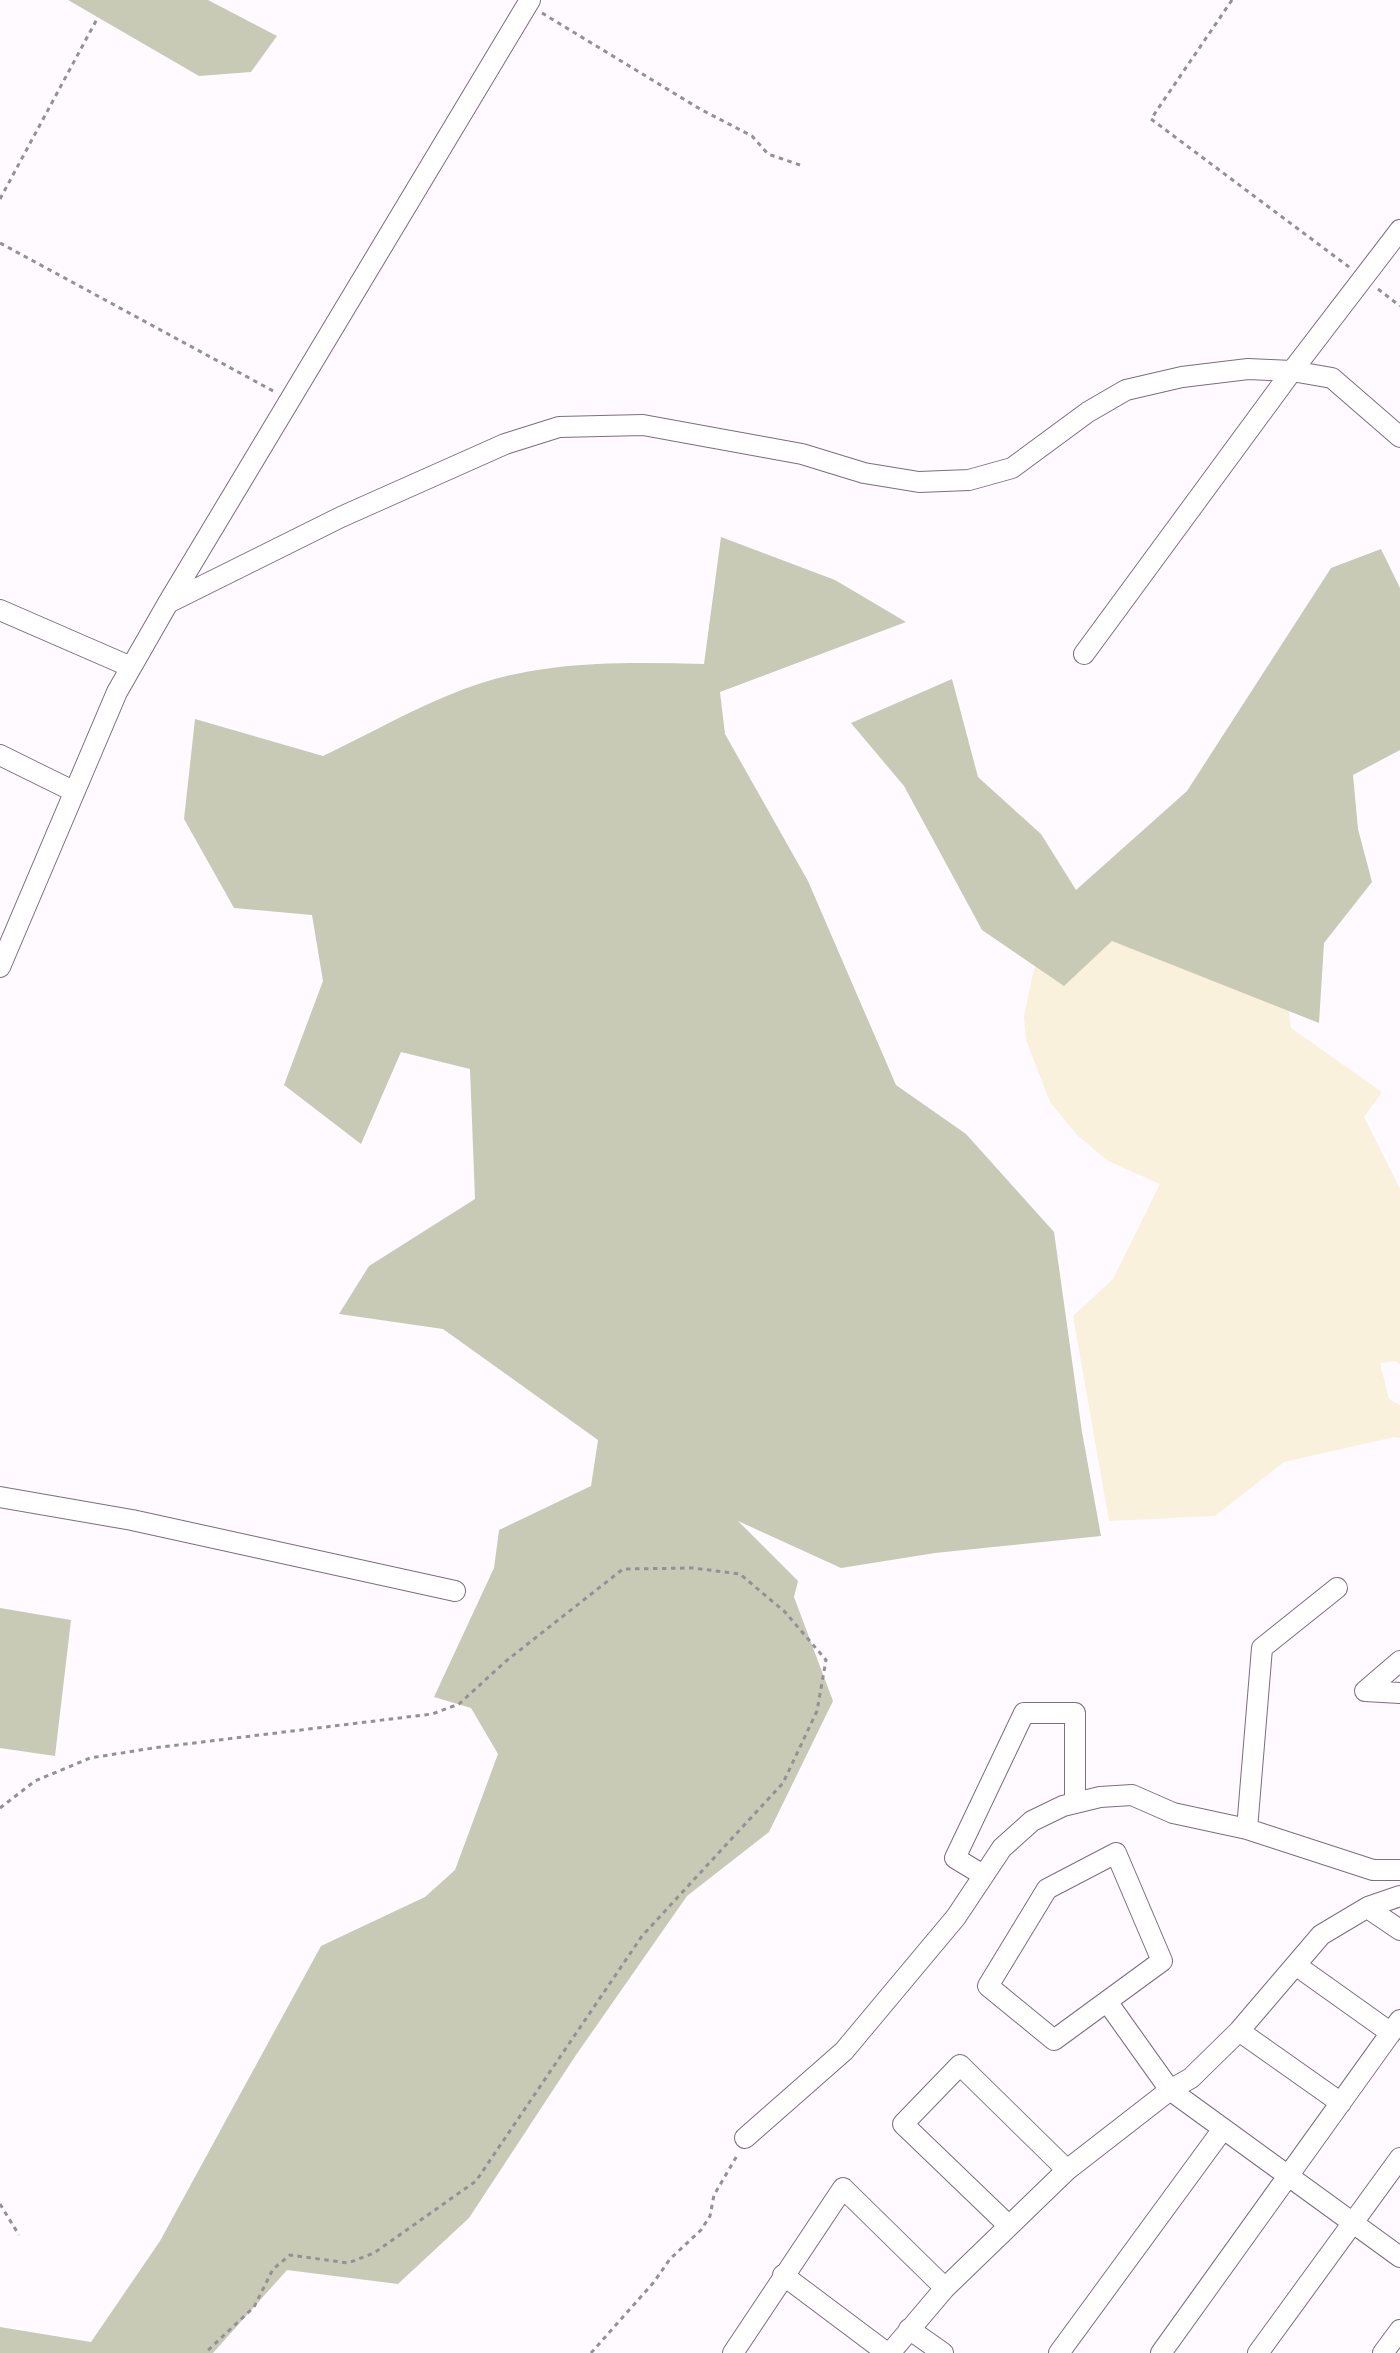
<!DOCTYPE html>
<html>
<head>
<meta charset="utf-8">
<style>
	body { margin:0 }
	canvas { display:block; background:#fefaff }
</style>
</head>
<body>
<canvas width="1400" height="2353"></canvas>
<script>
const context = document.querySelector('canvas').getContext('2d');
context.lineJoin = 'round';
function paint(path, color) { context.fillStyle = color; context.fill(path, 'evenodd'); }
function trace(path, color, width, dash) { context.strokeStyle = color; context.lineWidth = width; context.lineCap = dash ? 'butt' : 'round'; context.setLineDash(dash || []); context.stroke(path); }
const education = new Path2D(`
	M1107 924 1287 997 1291 1028 1382 1092 1364 1117 1400 1189V1365L1396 1361 1380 1363 1389 1399 1400 1405V1438L1394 1437 1284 1462 1215 1516 1109 1521 1073 1316 1113 1279 1160 1184 1108 1161 1076 1134 1050 1102 1026 1040 1024 1016 1034 969 1061 934Z`);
const green = new Path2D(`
	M68 0H208L277 36 251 72 199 76Z
	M721 537 835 580 906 622 720 692 725 734 808 881 896 1085 966 1134 1054 1232 1082 1432 1101 1536 935 1553 841 1568 738 1521 798 1581 794 1597 833 1701 769 1832 687 1896 576 2055 469 2218 398 2284 287 2270 213 2353H0V2327L91 2342 160 2241 321 1946 425 1897 455 1870 498 1754 471 1708 434 1697 494 1568 499 1530 591 1486 598 1440 443 1329 339 1314 369 1266 475 1199 470 1069 401 1052 361 1144 284 1085 323 981 312 915 234 908 184 819 195 719 323 756C369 734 416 707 464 689 541 660 623 662 704 664Z
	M1381 549 1400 588V750L1353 775 1358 829 1372 882 1324 943 1319 1023 1112 941 1064 986 982 930 904 786 851 723 952 679 978 777 1041 834 1076 890 1187 791 1331 568Z
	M0 1608 71 1620 55 1756 0 1748Z`);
const path = new Path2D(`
	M1232 0 1151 119 1349 267
	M542 13 700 109 752 136 768 154 800 165
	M0 199 97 19
	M0 243 275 392
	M1378 289 1400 306
	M0 1808 35 1781 90 1758 153 1748 432 1714 459 1704 506 1661 623 1569 693 1568 740 1574 785 1612 826 1660 817 1711 783 1783 642 1936 476 2181 374 2253 348 2263 290 2255 273 2269 254 2307 205 2353
	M0 2204 19 2235
	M591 2353 654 2282 670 2259 701 2230 710 2216 714 2195 738 2154`);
const minor = new Path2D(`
	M168 603 341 517 505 444 559 427 643 425 802 454 864 473 919 482 969 480 1012 468 1088 412 1126 390 1182 377 1248 369 1292 371 1332 378 1400 437
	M0 610 131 667
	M1084 654 1292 371 1400 230
	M0 755 73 791
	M0 967 117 692 168 603 530 0
	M0 1497 132 1520 455 1591
	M1400 1661 1365 1691 1400 1693
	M1247 1829 1262 1648 1337 1588
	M1116 1853 1162 1961 1054 2040 988 1986 1047 1889Z
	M983 1875 955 1858 1024 1713H1075V1803
	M1369 1909 1400 1930
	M1297 1966 1391 2033
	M1108 2003 1170 2090 1400 2257
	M1239 2031 1341 2103
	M745 2138 844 2051 956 1917 1002 1848 1032 1821 1063 1806 1100 1797 1132 1795 1173 1813 1247 1829 1373 1870H1400
	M1008 2225 903 2124 960 2065 1067 2170
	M783 2275 887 2353
	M909 2329 943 2353
	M733 2353 843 2188 945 2288
	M890 2353 945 2288 1067 2170 1170 2090 1191 2078 1239 2031 1321 1935 1368 1907 1400 1896
	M1059 2353 1223 2129
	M1161 2353 1400 2020
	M1258 2353 1400 2158
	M1383 2353 1400 2330`);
paint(education, '#f9f1db');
paint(green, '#c8cab6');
trace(minor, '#7f6c81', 22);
trace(path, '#969096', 3, [4.5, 4.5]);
trace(minor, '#fff', 20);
</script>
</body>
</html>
